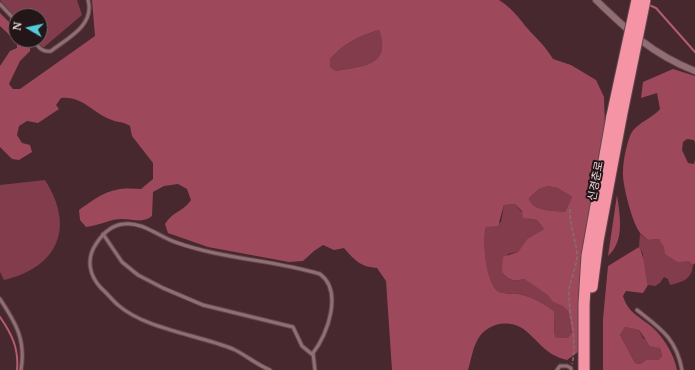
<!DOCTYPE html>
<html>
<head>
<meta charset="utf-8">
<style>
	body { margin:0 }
	#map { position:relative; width:695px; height:370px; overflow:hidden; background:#47282e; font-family:"Noto Serif",serif }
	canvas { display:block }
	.north { position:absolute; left:8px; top:8px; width:40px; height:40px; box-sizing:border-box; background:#241618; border:1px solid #746365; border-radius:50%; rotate:279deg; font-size:11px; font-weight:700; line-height:16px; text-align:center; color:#ebd6d9 }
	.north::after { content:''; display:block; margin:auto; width:14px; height:18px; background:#53cbdb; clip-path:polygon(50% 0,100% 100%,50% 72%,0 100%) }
</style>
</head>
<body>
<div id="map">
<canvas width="695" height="370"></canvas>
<div class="north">N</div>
</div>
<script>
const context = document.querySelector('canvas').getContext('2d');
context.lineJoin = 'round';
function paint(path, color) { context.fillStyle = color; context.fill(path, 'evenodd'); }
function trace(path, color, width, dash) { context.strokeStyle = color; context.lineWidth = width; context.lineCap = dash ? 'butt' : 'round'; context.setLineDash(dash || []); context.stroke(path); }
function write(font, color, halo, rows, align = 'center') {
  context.font = font + ' "Noto Serif","Noto Sans KR",serif'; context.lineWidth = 4; context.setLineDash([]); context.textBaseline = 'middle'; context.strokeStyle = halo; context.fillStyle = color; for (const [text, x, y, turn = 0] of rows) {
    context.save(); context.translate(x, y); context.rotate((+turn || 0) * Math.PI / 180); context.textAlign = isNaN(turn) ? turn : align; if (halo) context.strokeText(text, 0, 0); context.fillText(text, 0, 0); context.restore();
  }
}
const green = new Path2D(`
	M0 0H77L82 15 43 48 36 40H40V16H16V19Z
	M379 30C392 66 363 66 336 71L330 67V59C344 43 359 36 379 30Z
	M45 180C75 227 59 267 4 280L0 272V185Z
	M548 186 558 188 572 197 565 212C553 210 532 212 529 198L539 189Z
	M515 204 528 219 537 220 544 229 527 239 518 252 508 254 502 272C508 280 514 282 524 279L549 295 553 302 563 305 568 311 572 334 568 338H556C552 329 556 321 554 311 543 303 531 296 518 294 512 293 504 294 499 292 486 286 482 239 486 227L501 222 504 205Z
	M640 234 648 240 659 239 678 261H688L693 265C692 279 683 282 670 285L668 279 664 277 660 283 655 286 648 285 643 271V254L639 247Z
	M625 327 639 330 643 338 660 348 662 356 658 360H646L640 364 635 363 620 335Z`);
const forest = new Path2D(`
	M92 0H499C514 10 517 16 528 29 537 39 546 47 553 59L571 65 596 80 604 97 605 127 581 257 578 306V352L567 360C543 354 539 340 522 328 505 318 483 325 476 343 472 351 471 361 468 370H392L386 281 377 268C361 267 354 260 344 248L334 250 323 245 314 251 303 261 289 262 208 247 168 233 165 224C173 211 183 212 191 200L187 189 178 184 164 186 153 192 152 216C142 224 134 219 122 219 110 219 98 226 86 227L80 220 79 210C101 194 112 186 141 189L153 179V163L132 136 130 126C123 121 119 123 112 120 93 114 84 96 61 98L56 105 59 109 38 123 27 121 19 126 17 135 22 143 30 145 32 152 19 160 12 159 0 147V66L10 51 17 48V42L0 26V13L16 29V40H26L30 43V51L20 61 9 84 13 89H20L95 36ZM379 30C392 66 363 66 336 71L330 67V59C344 43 359 36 379 30ZM548 186 558 188 572 197 565 212C553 210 532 212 529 198L539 189ZM515 204 522 211 523 218 537 220 544 229 527 239 518 252 503 257 502 272C508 280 514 282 524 279L548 295 553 302 563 306 568 311 572 333 568 338H556C552 329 556 321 554 311 543 303 531 296 518 294 512 293 504 294 499 292 486 286 482 239 486 227L498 226 504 205Z
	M673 69 695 76V143L694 140 687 139 683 142 682 150 688 163 694 164 695 160V263L693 265 688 261 678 262 665 254 664 247 659 239 648 240C646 238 643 236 641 234 633 226 622 184 623 172 623 162 626 146 630 136 635 123 652 119 660 109L657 93 641 98 643 82Z
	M617 195C620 216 625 241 608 256Z
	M639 247C645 257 644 273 648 285L643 293 626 291 623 296C628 313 639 316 652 327 664 338 674 354 677 370H603V319L608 266ZM625 327 639 330 650 346 660 348 662 356 658 360H646L640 364 635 363 620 335Z`);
const stream = new Path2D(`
	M649 5 656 8 695 52
	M0 317C12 334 19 349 17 370`);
const path = new Path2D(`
	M570 209C569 225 576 239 577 255 577 268 569 280 569 294 569 317 578 340 572 364`);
const lane = new Path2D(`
	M0 4 16 21
	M33 40C38 46 42 53 51 51 68 38 95 25 88 0
	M103 234 122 262 138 275 163 288 203 305 293 327 302 346 313 355
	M0 299C16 323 26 340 21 370
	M637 310C661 329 676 338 682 370
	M270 370C257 365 246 355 233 349 199 335 145 329 118 305 112 300 107 293 101 288 89 275 86 259 96 244 103 233 111 225 124 224 141 221 160 237 175 242 222 259 273 260 320 274 343 291 328 334 313 353L315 370
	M557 370 560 366H567L571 368V370`);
const street = new Path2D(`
	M596 0C628 31 652 54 695 71`);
const highway = new Path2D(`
	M592 287 598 241 621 118
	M584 370V304L587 256 612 116`);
const highwayBridge = new Path2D(`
	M612 116 637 0
	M621 118 645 0`);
const streetNames = [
	["신경춘로",596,181,-79]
];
paint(green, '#823c4b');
paint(forest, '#9e495b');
trace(stream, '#b55d6f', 2);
trace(lane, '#61474d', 5);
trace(street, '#61474d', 8);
trace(highway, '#61474d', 13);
trace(path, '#876c71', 1.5, [4, 2]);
trace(lane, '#926e73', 3);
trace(street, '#926e73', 6);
trace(highway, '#f494a5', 11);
trace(highwayBridge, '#61474d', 13, []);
trace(highwayBridge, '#f494a5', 11);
write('11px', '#ebd6d9', '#241618', streetNames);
</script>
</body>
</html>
